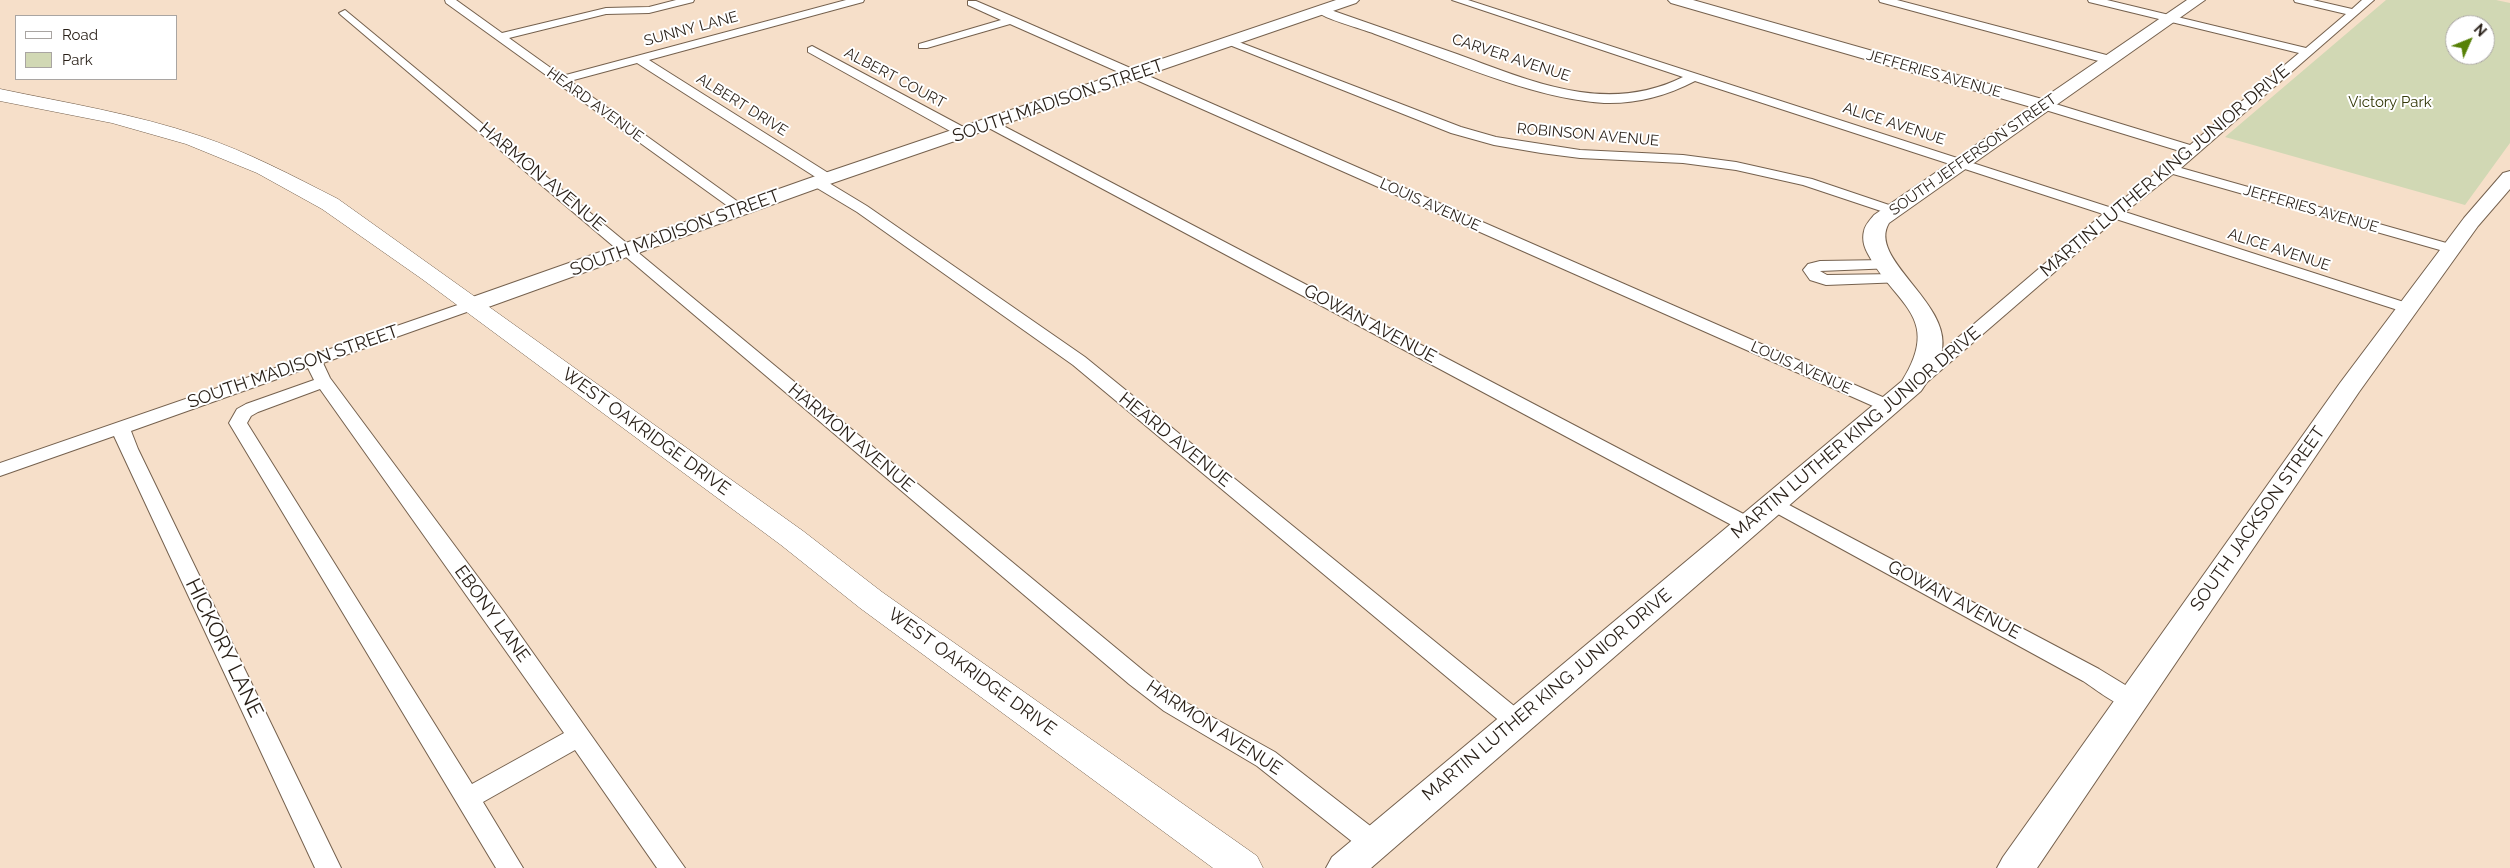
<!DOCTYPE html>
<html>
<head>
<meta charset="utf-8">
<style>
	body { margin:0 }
	#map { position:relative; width:2510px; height:868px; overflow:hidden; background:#f6dfc9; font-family:Raleway,sans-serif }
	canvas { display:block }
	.legend { position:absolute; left:15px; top:15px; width:162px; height:65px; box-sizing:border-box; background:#fff; border:1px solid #a9a5a2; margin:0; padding:6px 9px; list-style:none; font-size:15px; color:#281f17 }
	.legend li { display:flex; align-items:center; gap:10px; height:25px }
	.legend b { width:25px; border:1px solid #a9a5a2 }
	.north { position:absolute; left:2445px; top:15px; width:50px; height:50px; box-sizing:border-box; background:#fff; border:1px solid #a9a5a2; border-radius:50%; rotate:46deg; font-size:14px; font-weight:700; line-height:20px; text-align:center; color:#281f17 }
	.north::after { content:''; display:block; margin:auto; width:18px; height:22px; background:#578107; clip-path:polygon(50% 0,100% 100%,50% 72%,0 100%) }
</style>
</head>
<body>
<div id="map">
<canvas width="2510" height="868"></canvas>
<ul class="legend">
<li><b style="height:6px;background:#fff"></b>Road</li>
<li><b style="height:14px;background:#d1d8b4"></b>Park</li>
</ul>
<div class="north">N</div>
</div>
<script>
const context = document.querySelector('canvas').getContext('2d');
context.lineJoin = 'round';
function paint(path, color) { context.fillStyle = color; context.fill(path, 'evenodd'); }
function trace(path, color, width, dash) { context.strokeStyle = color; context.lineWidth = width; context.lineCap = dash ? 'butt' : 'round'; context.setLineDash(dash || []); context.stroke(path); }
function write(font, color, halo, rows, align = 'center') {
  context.font = font + ' Raleway,sans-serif'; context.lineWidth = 4; context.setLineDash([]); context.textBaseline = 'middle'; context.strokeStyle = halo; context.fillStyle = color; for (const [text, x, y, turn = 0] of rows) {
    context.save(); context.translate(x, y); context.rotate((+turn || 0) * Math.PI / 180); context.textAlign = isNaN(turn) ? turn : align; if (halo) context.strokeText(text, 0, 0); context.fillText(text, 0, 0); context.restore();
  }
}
const green = new Path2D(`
	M2386 0H2496L2510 3V143L2465 205 2225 137ZM2455 25H2485V55H2455Z`);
const street = new Path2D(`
	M445 0H456L502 33 606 8 649 7 676 0H694L693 2 649 13 606 14 509 38 562 76 846 0H864L863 2 649 60 833 176 835 179 829 183 867 206 1085 357 1524 714 1528 721 1524 728 1516 730 1508 728 1073 365 857 212 812 185 810 182 817 178 637 63 570 81 748 209 746 212H736L446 3Z
	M1452 0H1468L2112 208 2183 152 2039 108 2038 105 2039 102H2049L2190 145 2299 53 2089 2 2088 0H2107L2306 48 2346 14 2295 2 2294 0H2313L2352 9 2362 0H2374L2181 168 2457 246 2460 249 2452 254 2447 252 2173 174 2125 212 2413 305 2415 308 2413 311H2401L2116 219 1925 384H1913L1910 380 1913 376 2103 214 1695 81C1666 96 1637 104 1604 103 1533 99 1443 58 1375 34 1361 28 1325 20 1315 10L1317 8H1325C1368 23 1411 38 1454 53 1529 80 1605 116 1683 77Z
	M1879 0H1897L2114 57 2116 60 2110 64 2106 63 1880 2Z
	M968 1H976L1016 18 1894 402 1897 406 1894 410H1882L1010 24 927 48H919V44L1001 20 968 5Z
	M345 10 1145 672 1180 699 1275 752 1382 835 1386 843 1382 851 1373 854 1364 851 1257 766 1164 711 1129 684 341 15 339 13Z
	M1231 39 1461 127 1496 137 1580 150 1683 155 1736 162 1812 179 1898 208 1900 211 1893 215 1803 185 1736 170 1683 163 1580 158 1541 153 1494 145 1451 133 1227 44V40Z
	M812 46 969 130 971 133 969 136H959L808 52V48Z
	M992 120 1755 520 1758 525 1755 530 1748 532 1741 530 987 127 985 124 987 121Z
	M1887 260 1895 265 1893 268 1820 271 1827 275 1897 274 1905 279 1903 282 1826 285 1810 280 1803 270 1808 264 1820 261Z
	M472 300 478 302 480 305 478 308 323 363 330 378 504 612 685 868H657L575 750 483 802 523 868H496L229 423 237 409 246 404 314 380 308 368 131 431 138 449 341 868H315L114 436 0 476V463ZM320 389 564 733 472 784 247 423 251 416 258 412Z
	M1774 497 2099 669 2140 694 2144 700 2140 706C2121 712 2099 691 2083 681L1767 508 1764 503 1767 498Z`);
const secondary = new Path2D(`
	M1336 0H1359L1356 3 824 186 480 310 472 312 464 310 461 305 464 300 810 178Z
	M1668 0H1693L2042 99 2187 0H2205L1889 223C1867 259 1951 302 1942 350 1939 365 1929 379 1921 391L1371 868H1326L1332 857 1902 381C1943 316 1894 304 1868 254 1864 247 1862 239 1864 231 1865 225 1870 220 1874 215L2031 107 1671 3Z
	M2510 171V189L2478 226 2359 392 2037 868H1997L2003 857 2340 383 2464 218 2503 173Z`);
const primary = new Path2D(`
	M0 89C67 103 135 114 200 136 248 152 293 176 338 199L803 531 882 592 1257 856 1263 868H1213L860 608 781 545 422 279 322 209 257 173 186 144 112 123 0 101Z`);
const farStreetnames = [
	["SUNNY LANE",691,29,-15],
	["CARVER AVENUE",1511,58,18],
	["JEFFERIES AVENUE",1934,74,16],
	["ALBERT COURT",895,78,28],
	["HEARD AVENUE",595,105,36],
	["ALBERT DRIVE",742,105,32],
	["ALICE AVENUE",1894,124,18],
	["ROBINSON AVENUE",1588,135,5],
	["SOUTH JEFFERSON STREET",1973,155,-35],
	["LOUIS AVENUE",1430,205,24],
	["JEFFERIES AVENUE",2311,209,16],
	["ALICE AVENUE",2279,250,18],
	["LOUIS AVENUE",1801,368,24]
];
const farParknames = [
	["Victory Park",2390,102]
];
const streetNames = [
	["SOUTH MADISON STREET",1058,101,-19],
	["MARTIN LUTHER KING JUNIOR DRIVE",2165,171,-40],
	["HARMON AVENUE",542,177,40],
	["SOUTH MADISON STREET",675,233,-20],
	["GOWAN AVENUE",1370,324,28],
	["SOUTH MADISON STREET",293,367,-19],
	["WEST OAKRIDGE DRIVE",646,432,36],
	["MARTIN LUTHER KING JUNIOR DRIVE",1856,433,-40],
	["HARMON AVENUE",851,438,40],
	["HEARD AVENUE",1175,440,39],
	["SOUTH JACKSON STREET",2258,519,-55],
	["GOWAN AVENUE",1954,600,28],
	["EBONY LANE",492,614,54],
	["WEST OAKRIDGE DRIVE",972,672,36],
	["MARTIN LUTHER KING JUNIOR DRIVE",1547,695,-40],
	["HARMON AVENUE",1214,728,33]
];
const nearStreetnames = [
	["HICKORY LANE",224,648,64]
];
paint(green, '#d1d8b4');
trace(street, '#75614e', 2);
trace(secondary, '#75614e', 2);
trace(primary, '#75614e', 1);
paint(street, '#fff');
paint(secondary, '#fff');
paint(primary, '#fff');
write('15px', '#281f17', '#fff', farStreetnames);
write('15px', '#343909', '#fff', farParknames);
write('18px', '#281f17', '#fff', streetNames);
write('21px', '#281f17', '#fff', nearStreetnames);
</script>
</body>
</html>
